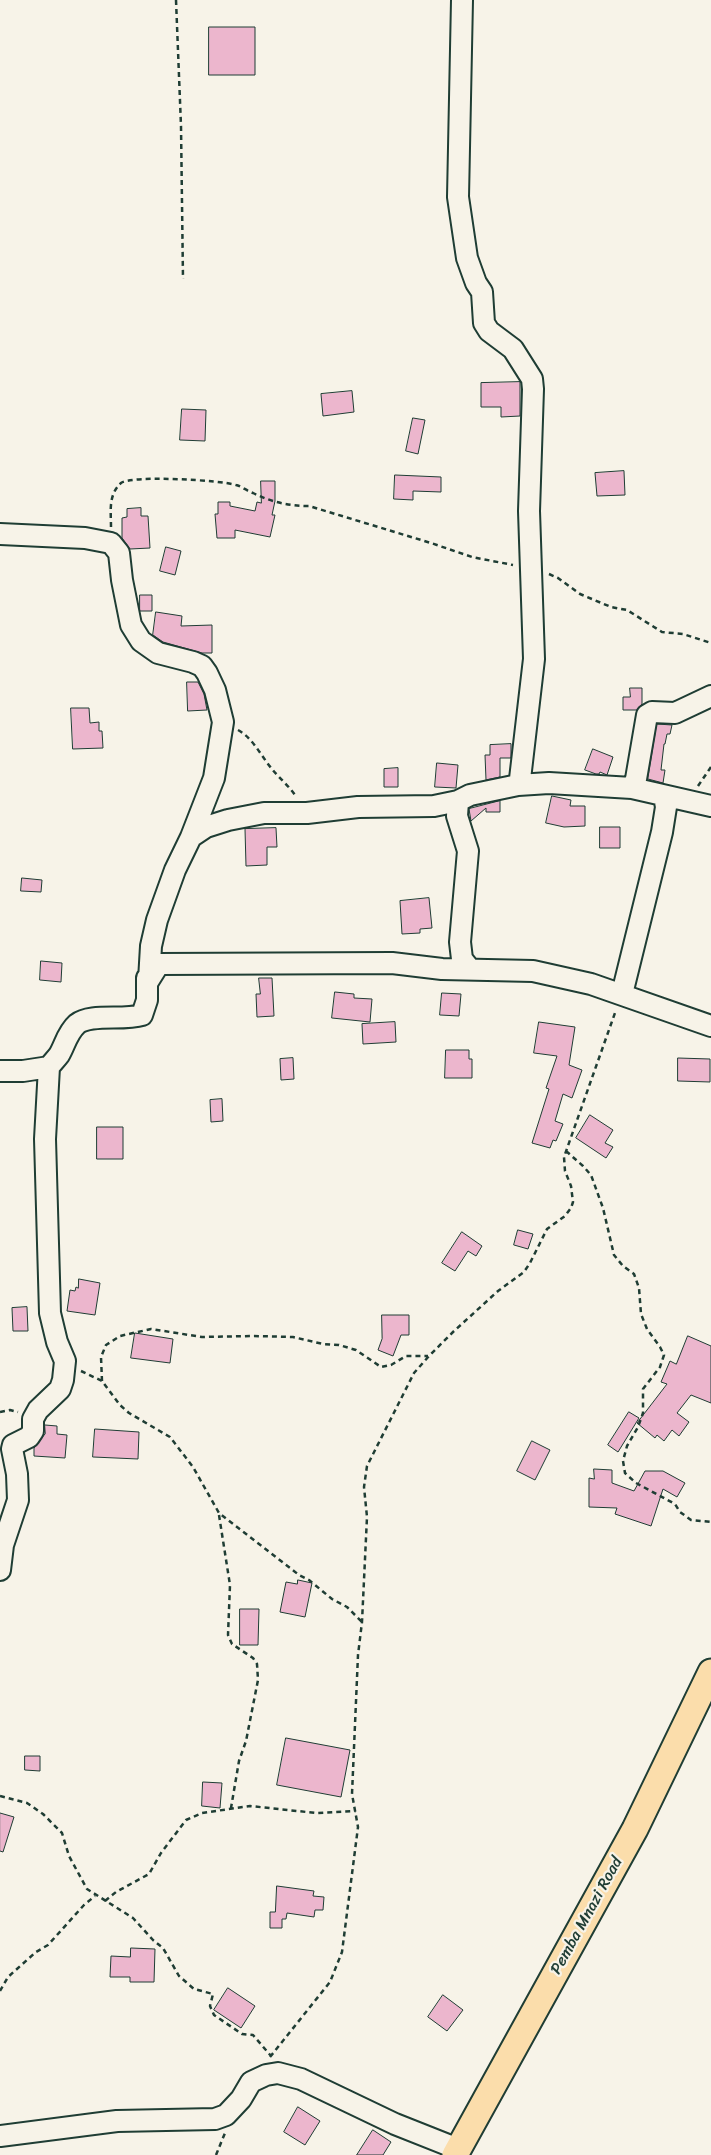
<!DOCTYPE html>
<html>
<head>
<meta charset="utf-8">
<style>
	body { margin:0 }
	canvas { display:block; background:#f7f3e8 }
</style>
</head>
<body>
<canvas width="711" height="2155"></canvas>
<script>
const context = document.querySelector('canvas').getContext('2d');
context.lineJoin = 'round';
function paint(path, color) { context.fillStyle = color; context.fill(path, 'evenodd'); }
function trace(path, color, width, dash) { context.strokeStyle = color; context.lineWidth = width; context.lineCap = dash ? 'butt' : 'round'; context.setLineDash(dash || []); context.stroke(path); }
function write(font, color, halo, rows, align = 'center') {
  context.font = font + ' Sriracha,sans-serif'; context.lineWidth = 4.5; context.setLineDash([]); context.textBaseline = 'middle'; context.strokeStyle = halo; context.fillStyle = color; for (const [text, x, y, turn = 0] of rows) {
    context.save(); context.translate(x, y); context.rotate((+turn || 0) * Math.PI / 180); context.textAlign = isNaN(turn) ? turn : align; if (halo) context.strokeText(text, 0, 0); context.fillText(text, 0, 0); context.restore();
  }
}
const building = new Path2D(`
	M209 27H255V75H209Z
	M520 382V416L501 417V407H481V383Z
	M352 391 354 412 323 416 321 394Z
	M182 409 206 410 205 441 180 440Z
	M413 418 425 420 418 454 406 451Z
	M624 471 625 495 597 496 595 473Z
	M395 475 441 477V492L413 491V500L394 499Z
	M261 481H275V501L272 515H275L270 537 235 530V538H217L215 514H218V502H230V506L255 511 257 502 261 503Z
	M141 508V516H148L150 548 130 549 122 538V518L127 517V509Z
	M166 547 181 551 175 575 160 571Z
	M140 595H152V611H140Z
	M156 612 182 616 181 626 212 625V653H202L163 642 153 635Z
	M187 682H198L204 694 207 710 188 711Z
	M630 688H642V704L637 710H623V697H630Z
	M71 708H89L90 723 99 722V731H102L103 748 73 749Z
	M657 724 672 725 670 734H667L665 744H664L661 770H665L663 783 648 779Z
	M511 744V758H500V777L486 780 485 755H490V745Z
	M593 749 613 757 607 775 600 772 599 774H596L585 770Z
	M437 763 458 765 456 788 435 787Z
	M398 768V787H384V769Z
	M552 796 571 800 570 806H585V826L564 827 546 823Z
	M500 801V812H486V808L471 821 469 809Z
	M600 827H620V848H600Z
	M276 828 277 847H267V865L246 866 245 829Z
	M22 878 42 880 41 892 21 891Z
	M429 898 432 928 420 929V933L402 934 400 901Z
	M41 961 62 963 61 982 40 980Z
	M259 978H272L274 1016 257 1017 256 994H260Z
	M335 992 354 994V998L372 999 370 1022 332 1018Z
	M442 993 461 994 459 1016 440 1015Z
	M395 1022 396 1042 363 1044 362 1024Z
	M539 1022 575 1027 569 1065 582 1070 572 1098 563 1094 555 1121 563 1124 556 1141 553 1140 550 1148 532 1143 549 1089 546 1088 557 1056 534 1053Z
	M446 1050H469V1059H472V1078H445Z
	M293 1058 294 1079 281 1080 280 1059Z
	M678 1058 710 1059V1082L678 1081Z
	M222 1099 223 1121 211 1122 210 1100Z
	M590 1115 613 1130 605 1143 613 1147 606 1158 576 1138Z
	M97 1127H123V1159H97Z
	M518 1230 533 1234 528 1249 514 1245Z
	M462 1232 482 1246 476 1256 468 1251 455 1271 442 1263Z
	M79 1279 100 1283 95 1315 67 1311 70 1290 75 1291 76 1287 78 1288Z
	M27 1307 28 1331H13L12 1308Z
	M382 1315H409V1335H401L393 1356 378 1350 382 1339Z
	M135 1333 173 1339 170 1363 131 1358Z
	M688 1336 711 1346V1403L691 1395 677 1413 689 1422 679 1436 672 1430 664 1441 657 1435 655 1438 637 1423 667 1384 661 1382 670 1361 676 1364Z
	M629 1412 639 1418 618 1452 608 1445Z
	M45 1425 57 1426V1434L67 1435 65 1458 34 1456V1448L45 1434Z
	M95 1429 139 1432 138 1459 93 1457Z
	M532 1441 550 1450 535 1480 517 1471Z
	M594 1469 612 1470V1483L634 1491 645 1471H663L685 1483 677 1497 663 1489 651 1526 615 1514 617 1508 589 1507V1478L594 1479Z
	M298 1580 312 1583 305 1617 280 1612 286 1582 297 1584Z
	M240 1609H259L258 1645H240Z
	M286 1738 350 1750 341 1797 277 1785Z
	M25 1756H40V1771L25 1770Z
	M203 1782 222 1783 220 1808 202 1806Z
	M0 1813 14 1817 3 1852 0 1851Z
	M277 1886 314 1891 313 1896 324 1897 323 1910H315L314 1917 287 1913 286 1919H282V1928H270V1912H275Z
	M131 1948 155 1949 154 1982H130V1977H110L111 1956 130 1957Z
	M228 1988 255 2006 241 2028 214 2010Z
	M443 1995 463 2010 447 2031 428 2017Z
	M298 2107 320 2121 305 2145 284 2132Z
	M373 2130 391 2142 383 2155H357Z`);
const path = new Path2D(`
	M176 0 181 126 183 279
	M111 527C111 511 108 495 121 483 131 475 220 480 236 485 241 486 247 491 253 493 271 502 289 506 309 506L431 543 472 557 513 565
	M549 574 558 578 580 594 611 607 627 610 662 632 683 634 711 643
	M238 730C253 738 261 756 272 769 279 778 288 785 295 795
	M698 786 711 767
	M566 1151 583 1166 591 1175 603 1208 614 1255 623 1266 634 1274 639 1288 641 1314 647 1329 660 1347 664 1355 660 1367 643 1389V1413L638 1427 627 1446 623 1461 625 1473 636 1483 675 1504 680 1512 691 1520 711 1522
	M81 1371 102 1381 120 1405 129 1413 170 1437 193 1467 219 1513 299 1575 309 1580 332 1599 347 1607 362 1622
	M102 1381 101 1357 106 1345 120 1336 151 1329 202 1337 254 1336 293 1337 323 1344 339 1345 356 1350 381 1367 391 1365 406 1356H428
	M0 1412 10 1410 18 1412
	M219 1515 230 1585 228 1635 232 1644 253 1658 257 1664 258 1680 246 1741 239 1761 231 1808
	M0 1796 27 1803 43 1814 62 1833 69 1856 87 1889 133 1918 153 1940 163 1948 179 1976 194 1989 213 1994 210 2006 214 2015 242 2034 253 2035 271 2056
	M105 1901 116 1892 149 1874 161 1853 186 1820 202 1813 250 1806 316 1813 356 1811
	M0 1991 8 1977 36 1952 48 1945 84 1905 95 1896
	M270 2057 330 1982 342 1952 358 1827 352 1794 358 1655 362 1622 367 1517 364 1487 367 1466 414 1373 429 1356 453 1332 498 1291 524 1272 530 1263 547 1229 565 1216 571 1208 573 1202 571 1186 565 1171 564 1157 616 1010
	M216 2155 225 2133`);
const minor = new Path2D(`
	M462 0 458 197 467 258 476 283 482 292 484 323 489 331 513 349 532 379 533 389 529 511 534 659 520 779 518 785
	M0 534 85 538 111 543 119 553 122 580 131 625 141 641 158 653 193 662 202 666 207 673 215 690 223 722 214 778 191 837
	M632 788 636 779 647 715 652 712 675 713 711 696
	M458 801 457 816 468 851 460 942 462 959 470 969
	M149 980 151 946 157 920 175 870 191 837 206 827 228 820 264 813H307L358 807 434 806 458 801 470 795 518 785 549 783 632 788 711 806
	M622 994 662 832 666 807 664 796
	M0 1071H23L49 1067C52 1063 56 1059 59 1055 65 1045 67 1033 77 1024 91 1013 123 1021 142 1015L147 1000V978L149 980 159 964 392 963 442 969 533 971 591 984 711 1026
	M0 1570 3 1545 18 1500 17 1474 12 1449 13 1445 29 1437 33 1431V1419L38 1410 60 1389 63 1380 65 1361 57 1342 50 1313 45 1139 49 1067
	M0 2136 117 2121 215 2119 226 2115 241 2099 251 2082 266 2075 278 2073 301 2079 395 2124 458 2149`);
const major = new Path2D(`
	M455 2155 635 1829 711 1672`);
const streetNames = [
	["Pemba Mnazi Road",587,1916,-61]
];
paint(building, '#ecb6cd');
trace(building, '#1f3d34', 1);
trace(minor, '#1f3d34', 24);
trace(major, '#1f3d34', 29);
trace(path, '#1f3d34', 2.5, [5, 4]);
trace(minor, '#f7f3e8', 20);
trace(major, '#fbddab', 25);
write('16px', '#1f3d34', '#f7f3e8', streetNames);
</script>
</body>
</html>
